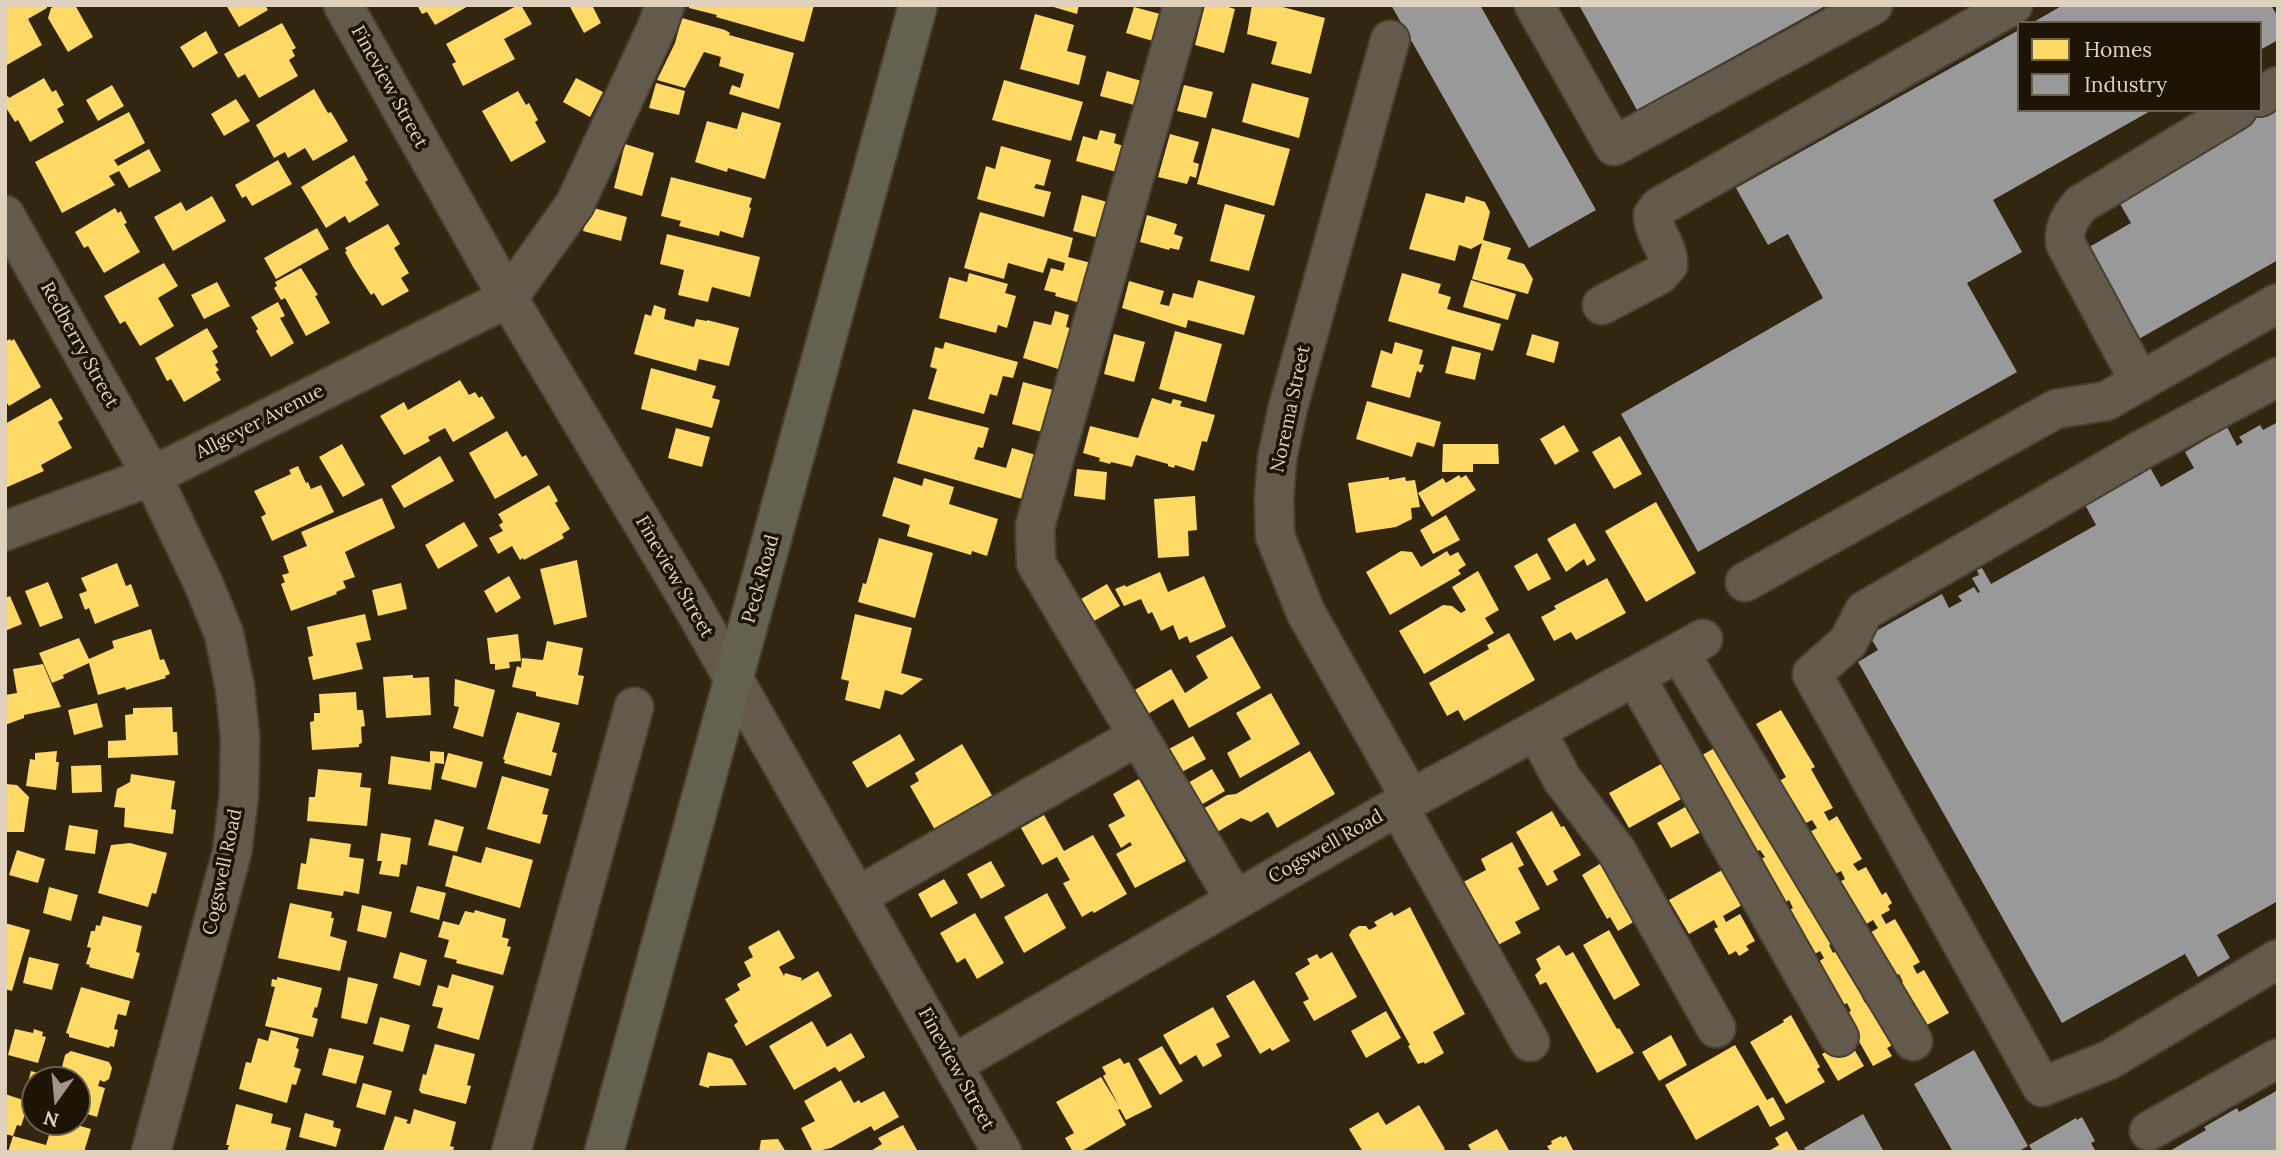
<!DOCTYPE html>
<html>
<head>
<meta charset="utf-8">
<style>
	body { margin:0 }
	#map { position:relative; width:2283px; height:1157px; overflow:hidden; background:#322611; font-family:Lora,serif }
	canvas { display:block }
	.frame { position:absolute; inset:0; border:7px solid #dfd1be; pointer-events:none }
	.legend { position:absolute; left:2017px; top:21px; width:245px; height:91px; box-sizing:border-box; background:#1e1406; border:2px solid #6b6050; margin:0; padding:9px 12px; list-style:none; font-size:21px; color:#dfd1be }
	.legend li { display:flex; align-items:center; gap:14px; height:35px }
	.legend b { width:35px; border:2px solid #6b6050 }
	.north { position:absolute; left:21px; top:1066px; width:70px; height:70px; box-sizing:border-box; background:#1e1406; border:2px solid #6b6050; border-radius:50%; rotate:195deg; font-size:19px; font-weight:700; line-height:28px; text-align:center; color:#dfd1be }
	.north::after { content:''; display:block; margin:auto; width:24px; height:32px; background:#a29581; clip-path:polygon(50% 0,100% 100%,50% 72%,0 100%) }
</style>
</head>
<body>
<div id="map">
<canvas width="2283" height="1157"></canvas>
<div class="frame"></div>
<ul class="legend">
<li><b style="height:19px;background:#ffd966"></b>Homes</li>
<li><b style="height:19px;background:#999"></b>Industry</li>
</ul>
<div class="north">N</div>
</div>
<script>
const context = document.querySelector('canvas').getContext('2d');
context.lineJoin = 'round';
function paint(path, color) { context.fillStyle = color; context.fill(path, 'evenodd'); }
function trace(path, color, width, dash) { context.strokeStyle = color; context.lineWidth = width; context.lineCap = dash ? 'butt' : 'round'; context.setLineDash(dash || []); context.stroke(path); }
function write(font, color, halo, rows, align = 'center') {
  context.font = font + ' Lora,serif'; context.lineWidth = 7; context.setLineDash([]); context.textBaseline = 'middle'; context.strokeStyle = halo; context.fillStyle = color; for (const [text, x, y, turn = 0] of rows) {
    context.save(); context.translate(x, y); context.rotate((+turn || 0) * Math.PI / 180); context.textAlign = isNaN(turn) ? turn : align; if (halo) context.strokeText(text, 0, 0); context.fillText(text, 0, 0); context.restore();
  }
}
const homes = new Path2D(`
	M9 5H46L47 8 28 19 42 45 5 66V8Z
	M56 5H75L93 37 68 52 48 18 51 8Z
	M226 5H265L268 10 239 27Z
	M417 5H470L435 25 427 12 422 14Z
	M518 5H521L532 24 504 39 515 59 463 86 452 64 456 62 446 44Z
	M569 5H592L601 23 584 33Z
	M690 5H814L804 42 716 17 717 15 689 8Z
	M1047 5H1079L1077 14Z
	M1205 5H1222L1235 9 1224 53 1195 45Z
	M1252 5H1275L1325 18 1311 74 1271 64 1277 42 1247 34Z
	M1134 7 1164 15 1156 42 1126 33Z
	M1035 14 1074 25 1067 51 1086 56 1079 85 1020 69Z
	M682 18 725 30 730 33 729 35 794 53 779 109 729 94 732 85 740 88 744 74 719 66 721 57 704 52 685 88 657 80 675 43Z
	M282 23 296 48 292 50 295 56 289 60 298 76 259 98 245 74 238 78 224 54Z
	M206 31 218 53 193 68 180 47Z
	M1107 71 1145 82 1138 106 1100 96Z
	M44 78 52 92 56 90 64 105 57 109 64 122 30 142 18 120 15 122 5 106V98L8 96 9 98Z
	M576 78 603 92 590 117 563 102Z
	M1004 80 1083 102 1071 141 992 120Z
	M656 83 685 91 679 115 649 108Z
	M1252 83 1309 98 1299 138 1242 122Z
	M112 85 124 106 98 121 86 100Z
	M1184 85 1213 92 1206 118 1177 111Z
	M314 89 328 113 331 112 348 141 313 161 305 148 288 158 285 152 274 158 256 125Z
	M518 91 526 105 529 103 538 120 535 122 546 142 511 162 482 111Z
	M236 99 250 121 224 136 211 114Z
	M129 112 145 143 114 160 118 166 149 149 161 171 129 188 119 171 109 176 115 185 62 213 35 162Z
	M742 112 781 123 765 179 728 168 727 172 695 162 707 121 737 129Z
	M1212 128 1290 149 1274 206 1197 184Z
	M1100 130 1116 134 1114 143 1127 147 1120 173 1076 161 1083 136 1097 140Z
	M1170 134 1199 142 1193 162 1199 164 1196 178 1190 176 1187 184 1158 177Z
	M625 144 654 153 642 196 614 188Z
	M1001 146 1051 160 1044 186 1036 184 1034 188 1051 192 1044 217 977 199 986 166 995 169Z
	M354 155 368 180 365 182 379 205 349 223 345 216 326 228 301 187Z
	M278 160 292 184 252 206 246 196 242 198 235 185Z
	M671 177 752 198 749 207 751 208 743 238 720 231 719 236 679 226 681 221 661 216Z
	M1426 193 1464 203 1466 196 1485 202 1490 212 1483 240 1511 248 1507 259 1524 264 1533 279 1528 294 1472 279 1482 243 1471 249 1459 245 1455 261 1409 249Z
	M1082 195 1111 203 1102 239 1073 231Z
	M212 196 226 221 173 251 154 217 181 202 186 211Z
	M1225 204 1265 215 1249 271 1210 261Z
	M590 207 627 217 621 241 583 231Z
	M115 208 118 213 121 211 127 223 124 224 140 252 104 273 88 246 84 248 75 232Z
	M980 212 1073 238 1068 257 1095 264 1084 304 1055 296 1056 293 1044 290 1051 268 1063 271 1065 263 1048 258 1043 273 1008 263 1004 279 964 268Z
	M1147 215 1177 224 1174 234 1183 237 1179 250 1170 248 1169 250 1140 242Z
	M388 224 400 244 394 248 409 273 401 278 409 291 382 306 374 293 371 295 353 267 345 252 347 251 345 248Z
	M317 228 329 249 276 279 264 258Z
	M667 234 760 257 750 297 712 287 708 302 678 295 684 270 660 264Z
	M164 263 178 286 158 298 174 326 140 346 125 321 120 324 104 296Z
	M301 268 318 295 315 296 330 323 306 336 285 298 281 300 274 288 277 286 275 282Z
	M969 273 1008 284 1005 293 1016 296 1007 328 998 325 996 333 939 318 949 277 967 282Z
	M1402 273 1441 284 1438 293 1451 297 1447 309 1501 324 1493 351 1388 321Z
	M1198 280 1255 296 1244 335 1188 320 1186 328 1122 308 1129 281 1164 291 1160 304 1169 306 1173 293 1193 298Z
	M1471 280 1516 294 1508 320 1463 307Z
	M217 282 230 306 204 319 191 295Z
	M278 302 285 316 280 318 294 343 271 357 256 331 258 329 251 317Z
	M654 305 666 309 664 319 694 327 696 319 707 321V320L739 328 729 366 699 359 696 371 634 354 645 314 651 316Z
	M1055 311 1069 315 1066 327 1077 330 1065 371 1023 358 1034 321 1051 325Z
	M207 328 218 347 212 351 218 362 215 365 219 370 216 372 221 380 184 402 171 379 167 381 155 358Z
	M1175 331 1222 344 1206 402 1159 389Z
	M1114 334 1145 342 1134 382 1104 374Z
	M1532 334 1559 342 1554 363 1526 355Z
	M10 339 11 341 14 339 41 387 9 406 5 400V342Z
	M945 342 1018 362 1013 378 1003 376 997 396 990 394 984 414 928 399 937 369 930 367 935 347 943 349Z
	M1395 342 1423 350 1419 364 1424 365 1421 373 1417 371 1410 398 1371 387 1381 350 1392 354Z
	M1452 346 1481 353 1475 380 1445 373Z
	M651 368 716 386 712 398 720 400 712 428 641 409Z
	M460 380 469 395 475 392 479 398 482 396 495 418 453 442 445 428 428 437 430 441 404 455 380 416 404 402 408 410Z
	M1023 382 1053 390 1042 432 1012 424Z
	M51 398 63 419 58 422 72 448 41 465 44 471 5 488V424Z
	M1152 398 1171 404 1173 399 1182 401 1180 406 1215 415 1207 442 1202 441 1194 471 1175 465 1174 468 1168 466V464L1136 455 1132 467 1111 462 1110 464 1099 461 1100 458 1083 453 1090 426 1138 438Z
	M1367 401 1441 422 1434 447 1417 442 1412 457 1356 439Z
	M913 409 989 428 983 448 978 447 974 459 1006 468 1012 448 1039 456 1029 501 897 463Z
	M1564 425 1579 451 1555 465 1540 439Z
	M676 428 710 437 702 467 668 458Z
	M507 431 522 457 526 455 538 475 495 499 469 453Z
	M1620 436 1642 474 1614 489 1592 452Z
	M342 444 365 485 343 497 319 457Z
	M1443 444H1498L1499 464H1473V472H1442Z
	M440 456 454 481 404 508 391 486Z
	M298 466 306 483 308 482 311 489 321 485 334 512 272 541 261 517 266 514 254 491 291 474 289 470Z
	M1077 469 1107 472 1105 500 1074 496Z
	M1459 475 1461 478 1466 475 1476 490 1432 517 1418 493 1443 478 1446 483Z
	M894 477 922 486 924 478 954 487 949 504 998 519 987 556 972 551 971 555 907 536 910 525 882 516Z
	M1389 477V480L1405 477 1406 481 1415 480 1420 507 1411 508 1412 519 1396 527 1356 533 1348 483Z
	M549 485 558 501 555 503 570 529 562 534 564 538 524 560 523 558 520 560 512 546 498 554 489 538 503 531 499 525 503 522 498 514Z
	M1195 496 1197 530 1188 531 1189 556 1158 558 1154 499Z
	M382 498 395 528 345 552 355 577 343 581 346 588 336 592 337 594 291 611 281 584 285 582 282 575 289 573 283 556 307 546 301 532Z
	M1656 502 1696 573 1646 602 1605 531Z
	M1446 515 1460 540 1433 554 1420 530Z
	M464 522 478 546 438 569 425 545Z
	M1575 523 1596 560 1587 566 1584 559 1566 572 1547 539Z
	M879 538 933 553 915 618 858 602 863 583 866 584Z
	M1401 551 1412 552 1421 567 1447 551 1450 556 1458 552 1466 565 1458 570 1461 574 1390 615 1366 572Z
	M1537 553 1551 579 1528 591 1514 566Z
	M577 560 587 617 554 625 540 569Z
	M117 563 126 586 131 584 139 606 95 624 89 608 85 610 79 594 87 591 81 578Z
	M1478 571 1499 610 1485 618 1494 633 1424 674 1399 631 1443 605 1452 606 1461 613 1466 610 1452 587Z
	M1160 572 1168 592 1204 576 1226 627 1190 643 1187 636 1179 640 1173 625 1161 631 1152 612 1148 614 1141 599 1124 606 1115 589 1125 585 1126 587Z
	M509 576 521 598 496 613 484 591Z
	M1607 578 1626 613 1576 640 1571 632 1554 641 1541 617 1556 609 1554 606Z
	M48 582 63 618 40 627 25 591Z
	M401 583 407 609 378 616 372 590Z
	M1107 584 1120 606 1094 621 1081 599Z
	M10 596 22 624 5 631V598Z
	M365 614 371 640 356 643 363 669 313 680 308 657 313 656 307 627Z
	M855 614 912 628 901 673 923 679 902 695 885 690 880 709 845 700 849 681 841 679Z
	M151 629 160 660 164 659 170 674 165 676 166 678 126 690 125 687 98 695 89 663 63 675 64 678 52 683 39 653 79 638 89 659 114 648 112 641Z
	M1509 633 1535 680 1464 721 1458 710 1447 716 1429 683 1489 649 1487 645Z
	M518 634 521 661 509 662 510 668 495 670V664H490L487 638Z
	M1232 636 1261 688 1189 728 1173 699 1146 715 1133 691 1171 669 1185 693 1208 678 1196 656Z
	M547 641 583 648 578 675 584 676 578 705 536 696V692L512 687 517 666 521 668 522 658 543 660Z
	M43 664 61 707 24 715V718L5 725V695L17 693 13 669Z
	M413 675V678L429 677 431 715 386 718 383 677Z
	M455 679 495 690 483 737 453 728 459 707 454 706Z
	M356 692 357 710H363L365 726 361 727 362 743 359 744V747L312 750 310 722 314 721V713H320L319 694Z
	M1271 693 1300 744 1240 778 1227 753 1251 739 1236 713Z
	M97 703 103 727 74 735 68 710Z
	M172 707 173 732H177L178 755 108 758V741L126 740 125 715 133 714V708Z
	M1781 710 1815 767 1811 769 1833 808 1824 812 1829 821 1837 816 1862 859 1853 864 1858 871 1866 867 1882 895 1886 892 1892 903 1888 906 1890 910 1881 915 1886 924 1895 919 1920 962 1913 966 1917 974 1924 970 1949 1013 1916 1031 1892 988 1903 982 1899 974 1887 980 1863 937 1878 928 1873 920 1858 929 1834 885 1845 879 1841 871 1829 877 1804 835 1817 828 1812 820 1800 826 1776 783 1786 777 1756 724Z
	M517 712 560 723 552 752 557 753 551 776 504 763 505 760 503 759Z
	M900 734 915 760 867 788 852 762Z
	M1193 736 1206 759 1180 773 1167 750Z
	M962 744 997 804 939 837 910 786 919 781 915 773Z
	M1720 745 1843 937 1829 945 1833 953 1847 945 1872 989 1861 995 1865 1003 1876 997 1901 1040 1887 1048 1892 1056 1873 1066 1844 1015 1851 1011 1847 1003 1840 1007 1815 964 1824 958 1820 951 1811 956 1786 912 1793 908 1789 900 1781 905 1757 861 1765 857 1760 850 1753 853 1695 759Z
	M57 751 56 762H59L56 790 26 786 30 759 35 760V753Z
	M430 751 444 752V764L435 763 431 790 388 784 391 756 430 762Z
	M1310 751 1335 794 1277 828 1268 812 1251 822 1241 818 1214 834 1201 810 1227 795 1236 794Z
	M448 753 483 762 476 788 441 779Z
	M1663 763 1683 798 1629 828 1609 793Z
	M101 765 102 792 72 793 71 766Z
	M318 769 362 773 360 787 371 788 367 826 307 821 309 797H315Z
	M1212 769 1225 791 1199 806 1186 784Z
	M131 774 175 781 171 809 176 810 173 834 124 827 125 808 114 807 117 789 130 782Z
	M502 776 549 789 542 814 548 815 540 844 487 829Z
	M1139 779 1186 861 1135 888 1116 854 1132 845 1130 842 1121 848 1108 825 1125 816 1113 794Z
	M5 784 17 785 29 797 24 832H5Z
	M1687 806 1701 832 1671 848 1657 823Z
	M1552 811 1561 827 1564 826 1581 855 1553 871 1558 880 1547 886 1516 832Z
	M1044 815 1064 851 1093 835 1127 894 1094 913 1092 911 1082 917 1063 883 1070 880 1057 857 1042 865 1021 828Z
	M435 819 464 827 457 852 428 845Z
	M69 825 98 830 95 854 65 850Z
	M381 833 411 838 407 865 401 864 399 877 379 874 382 861H377Z
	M310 838 351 844 349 857 364 859 359 894 344 891 343 896 297 889 301 863 306 864Z
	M1512 842 1524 865 1518 868 1540 909 1515 922 1521 933 1492 948 1454 887 1486 870 1481 859Z
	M130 843 167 853 156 894 152 893 148 907 98 893 111 845Z
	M486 847 533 860 520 908 445 886 453 855 481 863Z
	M17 850 45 859 38 883 9 875Z
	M1611 857 1642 917 1618 931 1610 917 1607 919 1582 875Z
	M991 861 1005 886 981 899 967 874Z
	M1722 870 1742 905 1723 916 1726 922 1740 914 1755 941 1746 946 1749 950 1739 956 1736 951 1729 955 1714 929 1718 927 1714 920 1689 934 1669 900Z
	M944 879 958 903 931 918 918 894Z
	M417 886 446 893 439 920 410 912Z
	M49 887 78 895 71 921 43 913Z
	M1047 893 1066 928 1024 953 1004 917Z
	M290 903 332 912 331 918H334L330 936 347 941 340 971 278 958Z
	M362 905 392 912 386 938 357 931Z
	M1410 907 1465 1014 1433 1032 1444 1053 1425 1064 1424 1062 1418 1064 1408 1046 1410 1045 1349 935 1352 930 1359 926H1366L1369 930 1377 926 1374 922 1392 912 1394 916Z
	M475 910 506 919 502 937 509 939 507 946 511 947 503 975 456 963 457 960 444 957 449 940 438 937 443 921 459 925 465 911 474 913Z
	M975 913 1004 963 977 979 965 958 957 963 940 933Z
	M103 916 142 926 136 952 140 953 133 979 89 967 90 965 86 964 91 948 87 947 91 931H95L96 925 100 926Z
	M5 923 30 930 12 991 5 989Z
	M779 930 795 958 779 967 784 976 785 973 802 978 801 981 818 971 832 996 746 1046 734 1025 738 1022 725 999 740 990 737 984 751 976 744 962 753 957 748 947Z
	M1609 930 1640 985 1614 1000 1583 945Z
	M1559 945 1566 956 1573 952 1617 1029 1619 1028 1634 1053 1597 1073 1546 982 1540 985 1535 975 1541 969 1536 959Z
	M400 952 427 960 420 986 393 978Z
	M1332 952 1357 997 1314 1021 1303 1002 1309 999 1295 973 1310 964 1307 959 1317 954 1320 959Z
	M29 957 59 964 52 990 23 983Z
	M452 974 494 986 479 1040 437 1028 443 1008 432 1006 438 985 448 988Z
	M277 977 322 988 317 1008 315 1007 312 1017 318 1019 313 1037 265 1026 275 987 271 986 272 979 277 980Z
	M348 977 378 984 367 1024 341 1018Z
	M1254 980 1290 1041 1272 1051 1270 1048 1260 1054 1226 996Z
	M81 987 130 1001 126 1016 118 1014 114 1029 118 1030 114 1047 110 1046 109 1048 69 1037V1034L66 1033Z
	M1213 1007 1230 1037 1216 1044 1222 1056 1203 1067 1196 1055 1180 1065 1163 1035Z
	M1386 1011 1401 1038 1366 1058 1351 1031Z
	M1791 1015 1820 1067 1817 1069 1825 1082 1786 1104 1750 1042 1784 1022 1783 1020Z
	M380 1017 410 1025 403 1052 373 1044Z
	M812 1021 827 1047 851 1033 865 1057 839 1072 835 1067 794 1090 769 1046Z
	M15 1029 33 1033 34 1029 43 1032 42 1036 46 1037 38 1063 8 1055Z
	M271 1030 299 1038 296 1048 299 1049 294 1067 301 1069 296 1085 292 1084 287 1103 239 1089 246 1062 251 1063 258 1038 268 1041Z
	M1671 1035 1687 1065 1659 1081 1642 1052Z
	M1848 1039 1864 1066 1838 1081 1822 1054Z
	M435 1044 475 1054 467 1085 471 1086 466 1104 421 1093 419 1090 423 1074 426 1075Z
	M1735 1045 1767 1100 1773 1097 1785 1119 1770 1127 1758 1105 1696 1140 1665 1085Z
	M1162 1046 1183 1081 1160 1095 1138 1059Z
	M329 1048 364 1056 356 1084 322 1075Z
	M71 1051 109 1062 112 1068 109 1079 104 1082 100 1080 98 1086 105 1088 97 1117 77 1111V1080H35V1099L24 1096 31 1071 53 1077 55 1073 60 1075 65 1055Z
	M708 1052 732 1059 747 1085 709 1086V1088L699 1085Z
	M1120 1058 1124 1064 1129 1062 1152 1107 1126 1120 1120 1109 1118 1110 1126 1125 1080 1152H1073L1065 1138 1074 1133 1056 1102 1101 1077 1119 1106 1103 1076 1106 1074 1102 1067Z
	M841 1080 854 1103 859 1100 861 1103 884 1091 899 1117 874 1131 871 1126 831 1148 813 1152 801 1128 815 1121 804 1101Z
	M363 1083 392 1091 385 1115 356 1107Z
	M5 1094 29 1102 21 1126 17 1125 13 1136 46 1145 53 1122H66L91 1129 84 1152H8L13 1136 5 1134Z
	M236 1104 273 1114 271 1123 291 1128 285 1152H227L229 1145H226Z
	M1419 1105 1445 1149 1441 1152H1363L1349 1129 1378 1112 1386 1125Z
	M414 1109 456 1122 450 1146 454 1147 453 1152 383 1151 395 1116 408 1120 406 1123 410 1124Z
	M305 1113 334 1121 333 1127 341 1129 336 1147 299 1137Z
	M903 1125 917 1150 869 1152 882 1144 878 1138Z
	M1497 1129 1510 1152H1472L1468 1145Z
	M1787 1131 1799 1152H1767L1779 1145 1775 1138Z
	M1561 1136 1562 1138 1566 1136 1574 1152H1551L1547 1146 1552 1144 1551 1141Z
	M778 1139 786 1152H759L761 1140Z`);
const industry = new Path2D(`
	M1391 5H1480L1596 210 1529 248Z
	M1579 5H1827L1637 110Z
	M2063 5H2271L2278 17V40L2260 50V23H2032Z
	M2019 30V110H2152L1993 200 2022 252 1967 283 2017 372 1698 552 1621 414 1823 298 1788 234 1768 245 1736 188Z
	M2278 101V260L2137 340 2084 250 2131 223 2115 195Z
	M2278 422V901L2217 935 2230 958 2198 977 2185 954 2062 1023 1858 662 1878 650 1869 635 1942 594 1949 608 1962 601 1958 596 1974 587 1978 593 1980 592 1972 578 1979 575 1977 570 1982 568 1991 584 2096 525 2083 501 2148 464 2161 487 2194 468 2185 452 2227 427 2237 446 2243 442 2239 437 2260 425 2263 430Z
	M1974 1050 2028 1146 2017 1152H1953L1914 1084Z
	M2278 1090V1152H2168L2206 1130 2204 1127 2237 1108 2239 1112Z
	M1863 1114 1884 1152H1807L1804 1148Z
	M2082 1117 2095 1141 2091 1143 2096 1152H2033L2029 1145 2076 1118 2077 1120Z`);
const minor = new Path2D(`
	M343 5 508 298 694 609 1002 1152
	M1183 5 1035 526 1036 563 1235 900
	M1534 5 1614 146 1873 5
	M1390 40 1288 407 1277 459 1274 499 1275 536 1306 613 1411 799
	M2260 97 2278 86
	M5 215 152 476 204 585 224 634 235 688 240 737 239 795 232 852 151 1152
	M1602 305 1659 275 1668 265C1669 246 1653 234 1653 215L1659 207 2013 5
	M2278 377 2143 449 1864 611 1848 642 1812 674 2042 1087 2109 1060 2278 959
	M2140 382 2065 243C2064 226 2070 217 2081 204L2237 110
	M5 531 152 476 508 298 575 204 657 27 665 5
	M1745 582 2056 409 2106 401 2278 303
	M1679 652 1913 1041
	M1635 676 1839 1037
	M1536 730 1562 779 1616 850 1716 1028
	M1398 806 1530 1042
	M858 896 1138 736
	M954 1064 1398 806 1703 639
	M2149 1131 2278 1058
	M511 1152 634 707`);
const major = new Path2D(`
	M604 1152 918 5`);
const streetNames = [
	["Fineview Street",389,87,61],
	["Redberry Street",79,345,61],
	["Norema Street",1291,409,-78],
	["Allgeyer Avenue",260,422,-27],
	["Fineview Street",674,577,60],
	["Peck Road",761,579,-74],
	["Cogswell Road",1326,847,-30],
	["Cogswell Road",223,872,-78],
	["Fineview Street",956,1069,61]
];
paint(homes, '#ffd966');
paint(industry, '#999');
trace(minor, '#493f31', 42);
trace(major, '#493f31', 42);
trace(minor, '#635a4c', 38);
trace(major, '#656151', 38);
write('19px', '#dfd1be', '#1e1406', streetNames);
</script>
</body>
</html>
